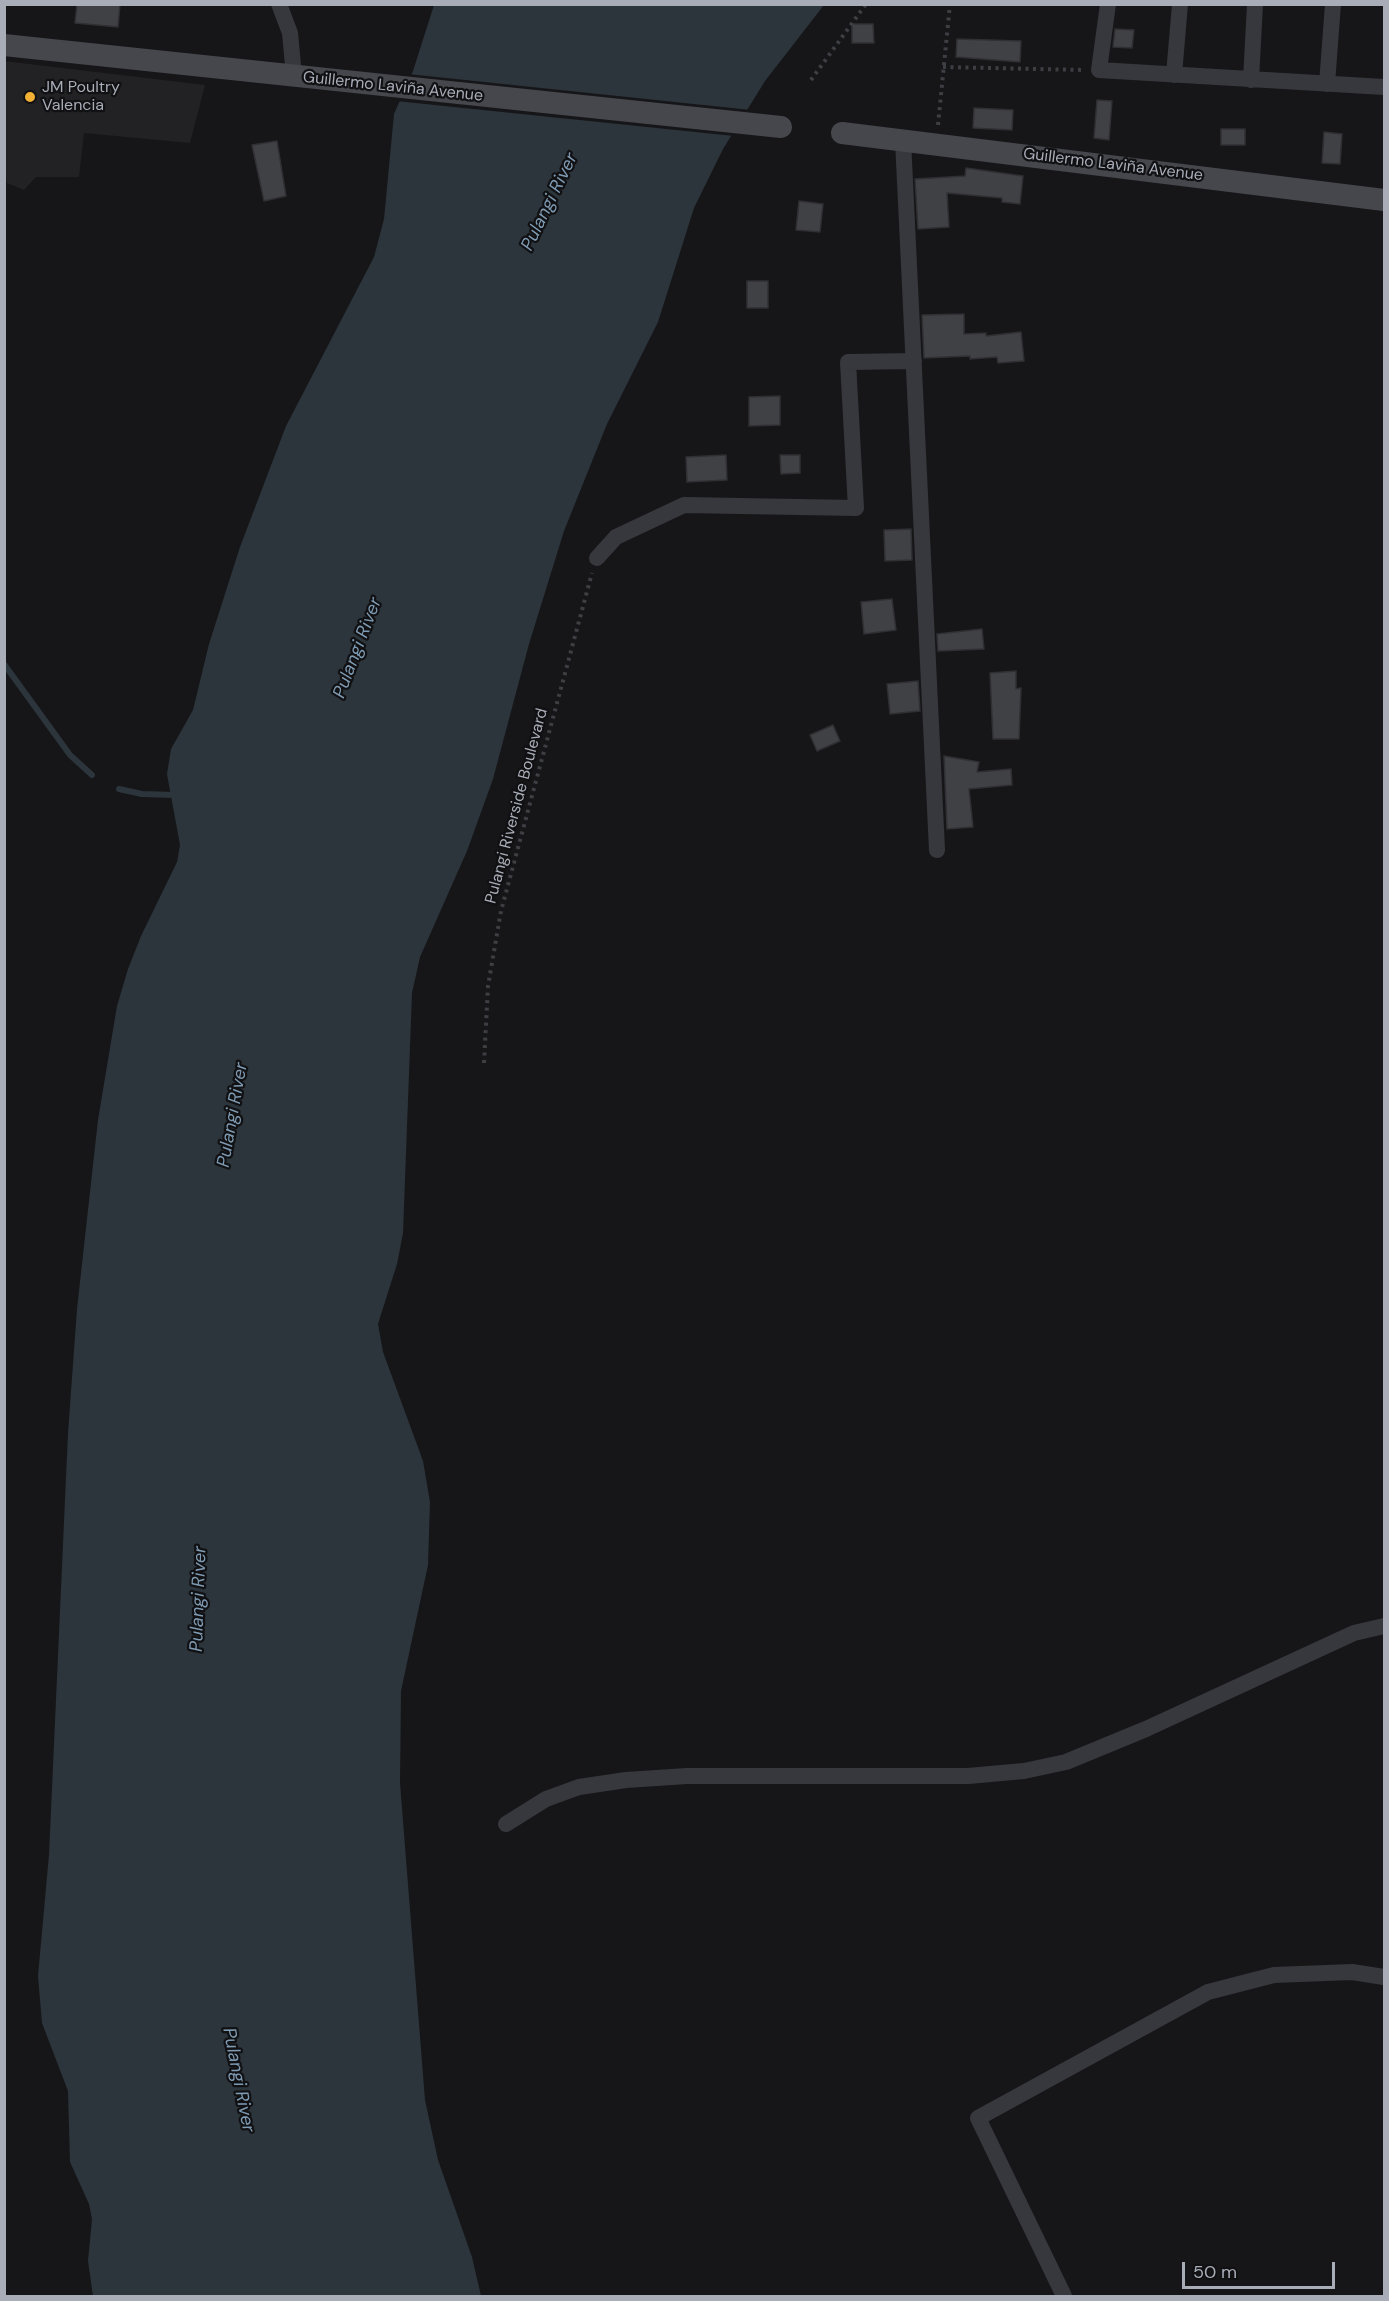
<!DOCTYPE html>
<html>
<head>
<meta charset="utf-8">
<style>
	body { margin:0 }
	#map { position:relative; width:1389px; height:2301px; overflow:hidden; background:#161618; font-family:"DM Sans",sans-serif }
	canvas { display:block }
	.frame { position:absolute; inset:0; border:6px solid #a8adb8; pointer-events:none }
	.scale { position:absolute; left:1182px; top:2262px; width:153px; height:27px; box-sizing:border-box; border:3px solid #a8adb8; border-top:0; padding-left:8px; font-size:18px; line-height:21px; white-space:nowrap; color:#a8adb8; -webkit-text-stroke:4px #111113; paint-order:stroke }
</style>
</head>
<body>
<div id="map">
<canvas width="1389" height="2301"></canvas>
<div class="frame"></div>
<div class="scale">50 m</div>
</div>
<script>
const context = document.querySelector('canvas').getContext('2d');
context.lineJoin = 'round';
function paint(path, color) { context.fillStyle = color; context.fill(path, 'evenodd'); }
function trace(path, color, width, dash) { context.strokeStyle = color; context.lineWidth = width; context.lineCap = dash ? 'butt' : 'round'; context.setLineDash(dash || []); context.stroke(path); }
function write(font, color, halo, rows, align = 'center') {
  context.font = font + ' "DM Sans",sans-serif'; context.lineWidth = 4.5; context.setLineDash([]); context.textBaseline = 'middle'; context.strokeStyle = halo; context.fillStyle = color; for (const [text, x, y, turn = 0] of rows) {
    context.save(); context.translate(x, y); context.rotate((+turn || 0) * Math.PI / 180); context.textAlign = isNaN(turn) ? turn : align; if (halo) context.strokeText(text, 0, 0); context.fillText(text, 0, 0); context.restore();
  }
}
const built = new Path2D(`
	M4 61 205 85 190 143 84 133 79 177H36L24 190 7 183 4 162Z`);
const water = new Path2D(`
	M434 5H824L765 81 723 149 694 208 658 322 607 424 564 531 529 644 493 779 467 851 420 957 412 993 403 1233 397 1264 378 1324 383 1352 423 1461 430 1502 428 1565 401 1691 400 1783 425 2100 438 2160 472 2257 481 2296H93L88 2261 92 2219 89 2204 70 2162 68 2091 42 2023 38 1976 49 1855 68 1433 77 1309 98 1120 117 1006 128 969 141 936 177 862 180 845 167 774 171 749 193 710 209 644 240 547 286 426 374 257 384 219 394 114 413 71Z`);
const pier = new Path2D(`
	M408 74 751 110 734 136 396 101Z`);
const stream = new Path2D(`
	M4 664 70 755 92 775
	M119 789 142 794 175 795`);
const building = new Path2D(`
	M77 4H120L118 27 75 23Z
	M852 24H873L874 43H852Z
	M1115 29 1134 30 1132 48 1113 47Z
	M957 39 1021 41 1020 62 956 57Z
	M1097 100 1112 101 1109 140 1094 138Z
	M974 108 1013 110 1012 130 973 128Z
	M1221 129H1245V145H1221Z
	M1324 132 1342 134 1340 164 1322 163Z
	M277 141 286 196 264 201 252 145Z
	M966 168 1023 176 1020 204 1002 202V198L947 193 949 227 918 229 915 179 965 176Z
	M799 201 823 204 820 232 796 230Z
	M747 281H768V308H747Z
	M964 314V334L986 333V336L1021 332 1024 361 998 363 997 357 970 359V356L924 358 922 315Z
	M780 396V425L749 426V397Z
	M726 455 727 480 687 482 686 457Z
	M780 455H800V473L781 474Z
	M911 529 912 560 885 561 884 530Z
	M892 599 896 630 864 634 861 602Z
	M982 629 984 649 938 651 937 634Z
	M1016 671V689L1021 688 1019 739H993L990 673Z
	M918 681 920 711 890 714 887 684Z
	M833 725 840 741 817 751 810 735Z
	M944 756 979 762 977 772 1011 769 1012 785 969 789 973 827 947 829Z`);
const path = new Path2D(`
	M943 67 1084 70
	M811 80 866 4
	M938 125 950 4
	M484 1063 488 986 501 911 592 573`);
const street = new Path2D(`
	M279 4 290 33 294 76
	M1108 4 1099 70 1384 87
	M1174 75 1180 4
	M1251 80 1255 4
	M1327 84 1333 4
	M903 140 937 850
	M597 558 616 537 684 505 856 508 848 362 914 361
	M506 1824 546 1799 579 1787 626 1780 687 1776H968L1024 1771 1066 1762 1146 1729 1354 1633 1384 1626
	M1064 2296 978 2118 1208 1992 1274 1975 1352 1972 1384 1977`);
const secondary = new Path2D(`
	M4 45 781 127
	M842 133 1384 200`);
const markers = [
	[30,97,6,"#f2b134"]
];
const streetNames = [
	["Guillermo Laviña Avenue",393,87,6],
	["Guillermo Laviña Avenue",1113,165,7],
	["Pulangi Riverside Boulevard",517,806,-75]
];
const poiNames = [
	["JM Poultry",42,88],
	["Valencia",42,106]
];
const waterNames = [
	["Pulangi River",550,202,-64],
	["Pulangi River",358,648,-69],
	["Pulangi River",233,1115,-80],
	["Pulangi River",199,1599,-88],
	["Pulangi River",238,2080,79]
];
paint(built, '#222225');
paint(water, '#2c353c');
paint(pier, '#161618');
trace(stream, '#2c353c', 6);
paint(building, '#404145');
trace(building, '#303034', 1.5);
trace(path, '#3d3f44', 4, [3, 4.5]);
trace(street, '#37383d', 16);
trace(secondary, '#45474d', 22);
for (const [x, y, r, color] of markers) { const dot = new Path2D(); dot.arc(x, y, r, 0, 2 * Math.PI); context.fillStyle = color; context.fill(dot); trace(dot, '#111113', 2); }
write('16px', '#a8adb8', '#111113', streetNames);
write('16px', '#a8adb8', '#111113', poiNames, 'left');
write('italic 18px', '#7f9bb3', '#111113', waterNames);
</script>
</body>
</html>
